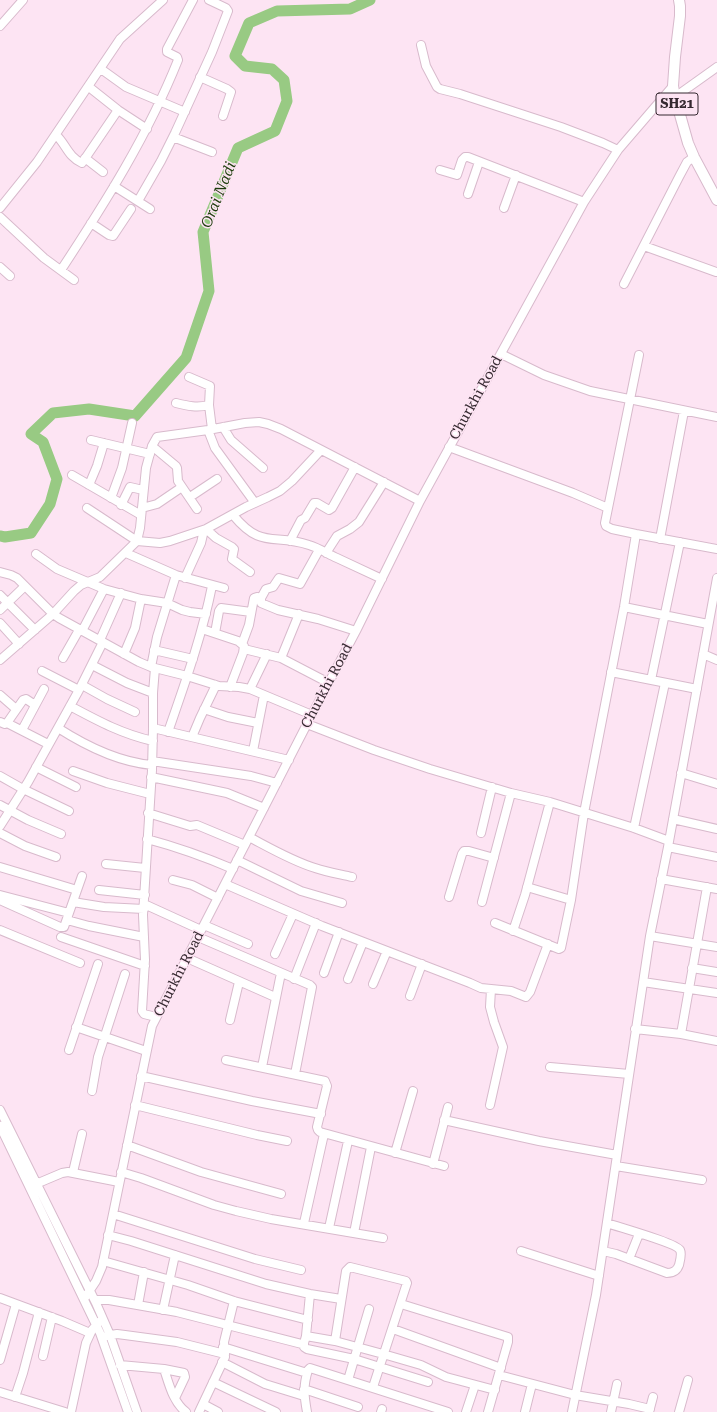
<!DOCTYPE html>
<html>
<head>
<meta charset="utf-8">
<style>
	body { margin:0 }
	canvas { display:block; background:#fde4f3 }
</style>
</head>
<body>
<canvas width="717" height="1412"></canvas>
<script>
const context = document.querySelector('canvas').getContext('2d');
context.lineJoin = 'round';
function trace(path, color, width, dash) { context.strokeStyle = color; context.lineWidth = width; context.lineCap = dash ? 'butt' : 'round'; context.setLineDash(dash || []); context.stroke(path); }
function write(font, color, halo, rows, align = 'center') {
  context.font = font + ' "Roboto Serif",serif'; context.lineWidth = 3; context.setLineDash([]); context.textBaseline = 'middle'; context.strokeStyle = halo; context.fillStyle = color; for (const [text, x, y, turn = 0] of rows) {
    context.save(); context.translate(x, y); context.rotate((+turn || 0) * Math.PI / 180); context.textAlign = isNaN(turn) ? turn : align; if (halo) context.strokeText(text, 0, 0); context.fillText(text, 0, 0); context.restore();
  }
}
const river = new Path2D(`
	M0 536 5 537 31 533 50 504 57 479 43 442 31 434 53 413 89 409 135 416 186 358 209 291 203 232 238 148 275 131 287 101 284 80 272 69 245 66 235 56 249 23 277 11 350 9 370 0`);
const minor = new Path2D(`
	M0 26 23 0
	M421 45 426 66 437 87 440 89 460 94 561 127 603 143 618 150
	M101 69 126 87 185 112
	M200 77 227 89 231 92 223 116
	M89 87 118 110 147 129
	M675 97 717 67
	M655 108 677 105
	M56 135C66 144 68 157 82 163L118 110
	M173 137 212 152
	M85 158 103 172
	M440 170 457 175 462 160 465 157H468L584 202
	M114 186 150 209
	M468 194 479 162
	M138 201 161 161 175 133 212 52 228 11 226 8 209 0
	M0 208 37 162 120 39 163 0
	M504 208 516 175
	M0 217 44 258 74 280
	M91 223 109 235 113 236 131 209
	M644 246 716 272
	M0 267 10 276
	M61 270C105 203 148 135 178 60L177 57 167 52V49L193 0
	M624 284 679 177 687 162 694 157
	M501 354 544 375 590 391 717 417
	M639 355 605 523 606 526 612 529 636 534 717 549
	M189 377 210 386 209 405 212 429
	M176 403C188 406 197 408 209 405
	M223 427 231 440 263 468
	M208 430 215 448 255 503
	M91 440 150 454
	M152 446 176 466 177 468 178 481 197 509
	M449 447 573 493 608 508
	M72 475 141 515
	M89 485 97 466 104 443
	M190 497 217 479
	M111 498 122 468 132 423
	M121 505 130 487 143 490
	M87 508 137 541 160 543 170 541 206 529 246 507 268 497 280 491 292 481 321 450
	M142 508 157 504 182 487
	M233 515C262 550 273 533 309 545 319 548 328 554 337 558 352 565 367 572 382 579
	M206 529 216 538 232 547 234 549 232 559 250 572
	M660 539 684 411
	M290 541 301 520 305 518 314 503H317L329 510 332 508 355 467
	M319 550 300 584 279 578 273 587 266 589 261 598V603L278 610 318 619 356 631
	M126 553 176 575 224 588
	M326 553 337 536 350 529 359 522 384 482
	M36 554 57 569 104 589 141 599 167 603 182 610 190 612 206 614
	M0 572 11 575 17 578 53 614 59 618 139 662 151 667 187 676 219 686 239 687 250 689 312 715
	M185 578 201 543 204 530
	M0 595 35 630
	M624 607 708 624
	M0 610 25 586
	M0 623 19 644
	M202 629 238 641 244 646 243 653 230 687
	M82 631 104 589
	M215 633 219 611 221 608 251 612
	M100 640 121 593
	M242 644 249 625 254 598 257 597 261 598
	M244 649 281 658 329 683
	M154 650 193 659
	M124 654 135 628 141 599
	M703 654 717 660
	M63 658 79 630
	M281 658 299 614
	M0 660 53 614 74 591 81 585 100 577 137 541 140 528 146 468 152 446 157 437 208 430 245 423 259 422 268 424 281 429 420 501
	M92 665 127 683 153 693
	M151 667 157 637 176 575
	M155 668 153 693V728L152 770 143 915 145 960 142 1011 144 1014 156 1017
	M42 671 79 690
	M611 672 697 689
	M651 680 680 542
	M82 685 107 699 135 712
	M250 689 267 654
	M0 695 16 709
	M70 706C98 721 122 734 153 741
	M204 709 228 717 258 723
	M0 722 5 724 7 723 23 700 26 699 35 705
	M7 723 48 744
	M307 724 374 750 430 769 511 793 550 802 634 828 669 841
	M58 728C86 746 118 762 152 765
	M153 728 289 760
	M22 730 44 689
	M168 732C185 683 202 636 212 586
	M192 737 200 718 216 685
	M253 751 264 695
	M152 761 251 776 277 783
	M36 767 76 787
	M73 771 107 783 150 794
	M681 773 717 784
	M0 776 23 789 69 811
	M151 777 227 793 264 808
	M0 805 28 820 61 834
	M148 813 190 826 197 825 245 845
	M673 819 717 829
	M0 826 28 782 79 690 103 642
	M634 828 665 683
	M0 833 25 846 56 857
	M481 833 492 787
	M249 837C270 848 292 861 315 868 327 872 339 874 352 877
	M147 839C177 847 205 857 233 869
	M668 847 717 857
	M237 860 301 891 342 903
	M106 864 145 868
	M0 867 77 890
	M661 879 717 889
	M173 880 192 885 218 898
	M225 884 322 926 470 983 481 988 511 991 526 997 530 992 548 944
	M527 887 571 900
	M99 890 145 895
	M0 895 69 913
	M449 897 462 854 464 851H469L494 858
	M0 900 60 927H64L82 876
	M73 902 104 907 144 909
	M482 902 511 793
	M144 904 201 930
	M67 920 89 926 144 937
	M495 923 559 949 561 948 571 900 584 813 624 607 636 534
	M204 925 248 944
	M0 930 80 963
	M513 931 525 895 550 802
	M650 936 717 947
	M61 937 145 966
	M198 937 310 985 312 987 295 1074
	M275 954 293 914
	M187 958 275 997
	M692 968 717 972
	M324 973 339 932
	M294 979 316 923
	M348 979 363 942
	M643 982 717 993
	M373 984 387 951
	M410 996 422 964
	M230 1020 239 982
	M76 1027 146 1051
	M635 1029 681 1034 717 1041
	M681 1034 707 887
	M69 1050 98 964
	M226 1060 325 1081 327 1086 317 1127 318 1130 320 1132 444 1166
	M262 1067 281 973
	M550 1067 629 1074
	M141 1076 252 1101 321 1114
	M92 1091 98 1057 125 974
	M135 1105 257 1135 287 1141
	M490 1105 503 1047 494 1022 490 1007 491 989
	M0 1110 96 1303 110 1335 137 1412
	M444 1120 539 1141 617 1155
	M0 1126 100 1333 128 1412
	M127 1145 201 1172 281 1194
	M395 1153 413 1091
	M433 1164 448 1107
	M616 1166 702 1180
	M73 1172 82 1134
	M121 1172 141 1178 214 1205 236 1211 271 1219 383 1238
	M36 1184 62 1173 68 1172 119 1182
	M113 1214 255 1259 301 1270
	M304 1223 324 1134
	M329 1228 348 1141
	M354 1233 371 1147
	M108 1235 131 1241 266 1284 310 1294 341 1299
	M521 1251 599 1276
	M603 1251 616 1254 667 1273C673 1273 677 1271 679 1265 680 1261 682 1254 680 1250 676 1243 618 1227 607 1223
	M629 1259 639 1234
	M103 1261 188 1285 234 1301 308 1320
	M0 1298 62 1321 90 1333
	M84 1299 96 1281 102 1267 152 1026 307 724 356 631 420 501 584 202 618 150 673 86
	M95 1300H109L177 1312 302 1344 304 1343 306 1336 310 1294
	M401 1304 508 1337V1342L488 1412
	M138 1305 144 1272
	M163 1310 175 1255
	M393 1329 501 1368
	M106 1336 117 1334 125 1335 177 1342 225 1354
	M306 1336 335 1341 383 1354 421 1365 446 1377 495 1390
	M335 1341 346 1271 350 1267 406 1281 407 1283 373 1387
	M304 1343V1347L307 1349 354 1359 428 1382
	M223 1347 307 1373
	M43 1356 52 1317
	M0 1360 16 1304
	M222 1362 265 1384 304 1396
	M120 1365 164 1369 184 1373 185 1377 175 1398
	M164 1369C169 1384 173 1402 186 1412
	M499 1375 575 1395 629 1404 650 1409
	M348 1380 369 1309
	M213 1382 276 1412
	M304 1389 358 1407
	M0 1392 65 1412
	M15 1397 23 1373 39 1312
	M203 1404 218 1412
	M71 1412 86 1343 92 1330 99 1322
	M199 1412 225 1357 224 1342 234 1301
	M307 1412C304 1395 303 1386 308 1370L310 1368 448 1412
	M381 1412 382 1409
	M466 1412 475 1385
	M525 1412 532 1384
	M572 1412 596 1295 650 936 668 847 717 578
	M611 1412 617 1384
	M649 1412 653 1397
	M679 1412 688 1380`);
const major = new Path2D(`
	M679 0 680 6V16L675 57 673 86 675 97 688 143 694 157 717 200`);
const shields = [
	[677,104,42]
];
const shieldNames = [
	["SH21",677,104]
];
const streetNames = [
	["Churkhi Road",476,398,-61],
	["Churkhi Road",327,686,-62],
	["Churkhi Road",179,974,-63]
];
const waterNames = [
	["Orai Nadi",219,195,-68]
];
trace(river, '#98ca83', 11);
trace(minor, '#d8bacc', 10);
trace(major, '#d8bacc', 12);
trace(minor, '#fff', 8);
trace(major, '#fff', 10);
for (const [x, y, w] of shields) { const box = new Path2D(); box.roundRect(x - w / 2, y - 11, w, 22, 3); context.fillStyle = '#fde4f3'; context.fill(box); trace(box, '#352930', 1); }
write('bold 13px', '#352930', null, shieldNames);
write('14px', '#352930', '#fde4f3', streetNames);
write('italic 15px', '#1d3d0c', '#fde4f3', waterNames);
</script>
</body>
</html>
